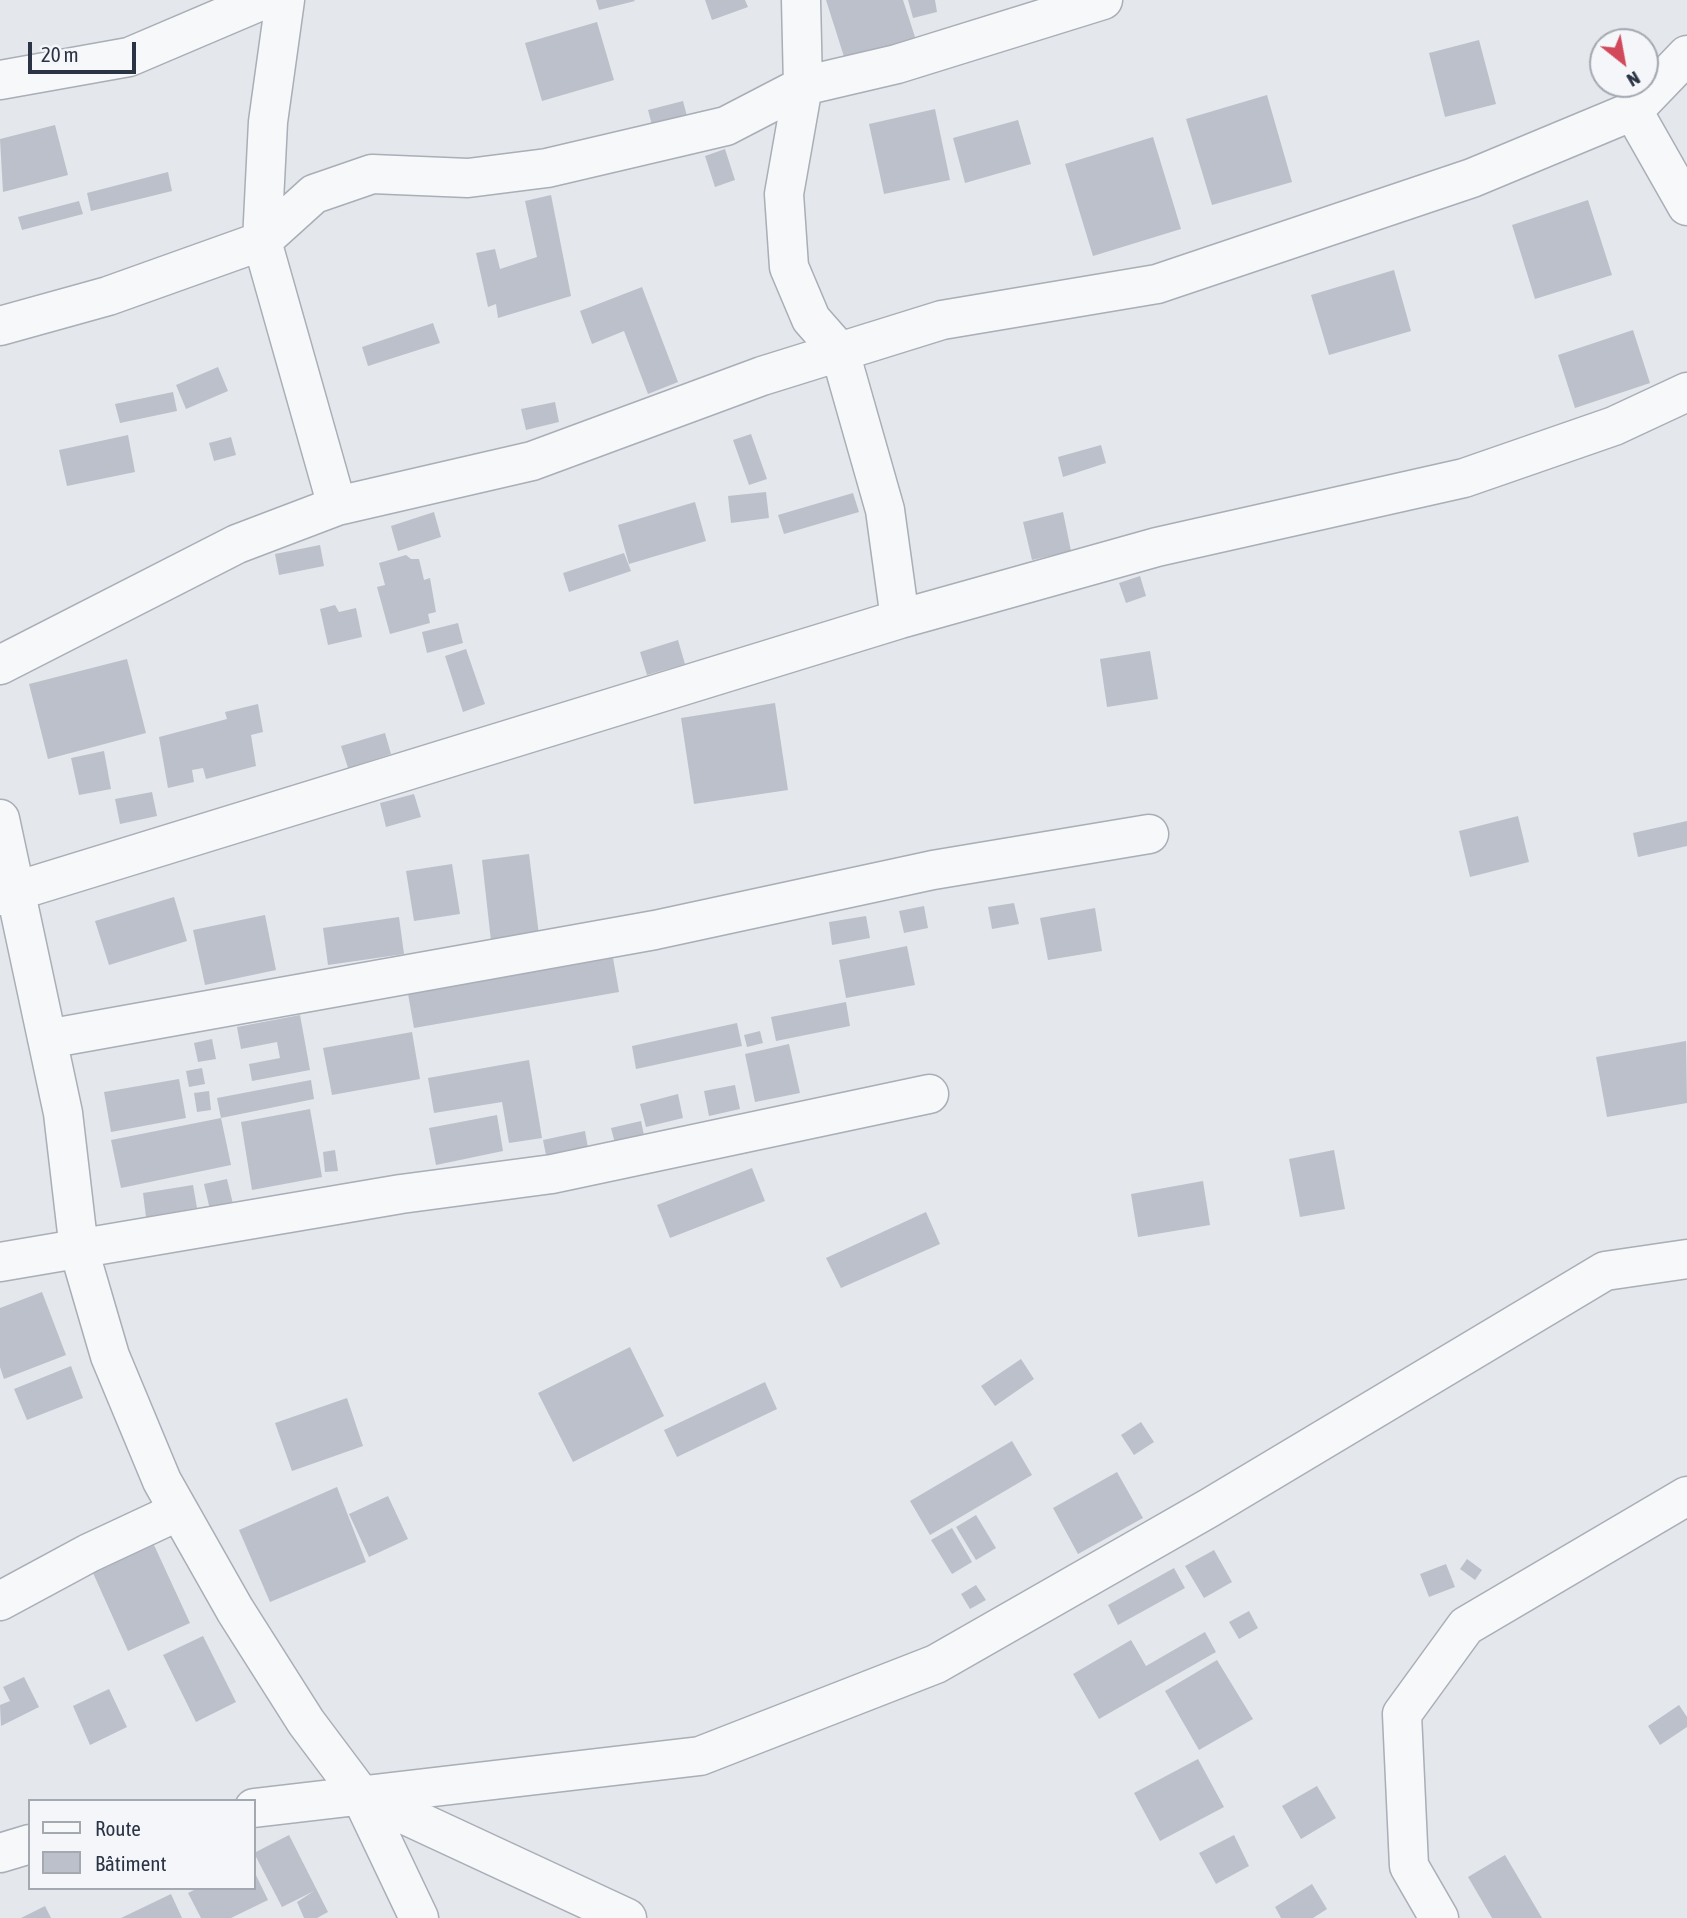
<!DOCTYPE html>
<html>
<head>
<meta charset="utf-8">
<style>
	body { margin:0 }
	#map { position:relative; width:1687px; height:1918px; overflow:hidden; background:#e4e7ec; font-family:"Asap Condensed",sans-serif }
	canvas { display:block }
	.legend { position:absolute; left:28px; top:1799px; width:228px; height:91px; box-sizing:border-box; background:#f4f6f9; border:2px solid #a4a8b1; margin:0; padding:9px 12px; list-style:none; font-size:21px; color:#2b3445 }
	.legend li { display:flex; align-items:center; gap:14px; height:35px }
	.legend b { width:35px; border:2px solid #a4a8b1 }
	.north { position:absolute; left:1589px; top:28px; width:70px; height:70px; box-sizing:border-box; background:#f4f6f9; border:2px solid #a4a8b1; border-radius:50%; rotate:149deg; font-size:19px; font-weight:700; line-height:28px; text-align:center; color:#2b3445 }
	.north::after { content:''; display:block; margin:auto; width:24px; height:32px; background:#d1495b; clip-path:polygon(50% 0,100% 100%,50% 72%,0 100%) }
	.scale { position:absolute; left:28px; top:42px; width:108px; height:32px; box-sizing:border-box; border:4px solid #2b3445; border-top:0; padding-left:9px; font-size:21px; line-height:24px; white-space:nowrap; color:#2b3445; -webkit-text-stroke:5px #f4f6f9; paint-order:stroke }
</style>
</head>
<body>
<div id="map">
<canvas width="1687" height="1918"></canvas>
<ul class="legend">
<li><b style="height:9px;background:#f7f8fa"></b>Route</li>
<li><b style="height:19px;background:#bbc0ca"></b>Bâtiment</li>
</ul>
<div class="north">N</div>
<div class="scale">20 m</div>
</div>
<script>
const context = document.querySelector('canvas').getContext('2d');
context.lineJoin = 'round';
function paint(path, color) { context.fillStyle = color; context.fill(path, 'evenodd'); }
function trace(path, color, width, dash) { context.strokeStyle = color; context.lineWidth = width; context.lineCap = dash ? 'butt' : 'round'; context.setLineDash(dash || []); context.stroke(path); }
const building = new Path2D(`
	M596 0H634L635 1 599 10Z
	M705 0H745L748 7 712 20Z
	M826 0H903L916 40 846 63Z
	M908 0H935L937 12 913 18Z
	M597 22 614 80 542 101 525 43Z
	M1479 40 1496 104 1445 117 1429 53Z
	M1267 95 1292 182 1212 205 1186 119Z
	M683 101 688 120 653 129 648 110Z
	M935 109 950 180 884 194 869 124Z
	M1018 120 1031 164 965 183 953 138Z
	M55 125 68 175 3 192 0 139Z
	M1153 137 1181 229 1093 256 1065 164Z
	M725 149 735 180 715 187 705 156Z
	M168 172 172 191 91 211 87 193Z
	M551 195 571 296 498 318 496 304 488 307 476 253 495 249 500 269 537 257 525 201Z
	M1588 200 1612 275 1535 299 1512 225Z
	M79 201 83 214 22 230 18 217Z
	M1394 270 1411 331 1329 355 1311 295Z
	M642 287 678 382 648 394 624 331 592 344 580 311Z
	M433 323 440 343 368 366 362 347Z
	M1633 330 1650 383 1575 408 1558 355Z
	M218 367 228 391 186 409 176 385Z
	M173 392 177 411 120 423 115 404Z
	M555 402 559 422 526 430 521 409Z
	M751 434 767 479 749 485 733 440Z
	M128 435 135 472 67 486 59 450Z
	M231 437 236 455 214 461 209 443Z
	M1101 445 1106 463 1063 477 1058 457Z
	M766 492 769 518 731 523 728 496Z
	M853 493 859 512 784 534 778 515Z
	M695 502 706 541 629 564 618 525Z
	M434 512 441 537 398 551 391 526Z
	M1063 512 1071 551 1032 560 1023 522Z
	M320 545 324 566 279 575 275 554Z
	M624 553 631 571 569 592 563 573Z
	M406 555 411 559H419L424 580 430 578 436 612 428 614 430 623 390 634 377 587 385 585 379 563Z
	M1140 576 1146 596 1126 603 1119 583Z
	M335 605 339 612 356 608 362 637 328 645 320 609Z
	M458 623 463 643 427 653 422 632Z
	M678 640 685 664 647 675 640 652Z
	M466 649 485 704 463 712 445 656Z
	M1150 651 1158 699 1107 707 1100 659Z
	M127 659 146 733 48 759 29 684Z
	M775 703 788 790 694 804 681 718Z
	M258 704 263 732 251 735 256 766 206 779 203 768 192 770 194 782 168 788 159 737 227 719 225 712Z
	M385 733 391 754 348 768 341 746Z
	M104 751 111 789 79 795 71 758Z
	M152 792 157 816 120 824 115 799Z
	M414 794 421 817 386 827 380 803Z
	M1518 816 1529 862 1470 877 1459 831Z
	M1687 821V846L1638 857 1633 833Z
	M529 854 539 935 491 941 482 860Z
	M452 864 460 914 414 921 406 871Z
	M174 897 187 941 109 965 95 921Z
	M1014 903 1019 924 992 929 988 907Z
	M924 906 928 928 904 933 899 911Z
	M1095 908 1102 951 1048 960 1040 918Z
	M265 915 276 970 205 985 193 930Z
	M866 916 870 938 832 945 829 922Z
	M399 917 404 954 328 965 323 928Z
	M907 946 915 985 846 998 839 960Z
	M613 958 619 992 414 1028 408 994Z
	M846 1002 850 1026 776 1041 771 1017Z
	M300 1015 310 1070 252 1081 249 1064 280 1058 277 1042 241 1049 237 1027Z
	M737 1023 742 1046 636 1069 632 1046Z
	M760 1031 763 1043 747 1047 744 1035Z
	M412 1032 420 1079 332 1095 323 1048Z
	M212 1039 216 1059 198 1062 194 1043Z
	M1686 1041 1687 1103 1607 1117 1596 1057Z
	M789 1044 800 1093 755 1102 745 1054Z
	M529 1060 542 1138 509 1143 502 1102 434 1113 428 1078Z
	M202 1068 205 1084 189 1087 186 1071Z
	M179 1079 186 1118 111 1132 104 1092Z
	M311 1080 314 1099 221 1118 217 1098Z
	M735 1085 740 1109 709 1116 704 1091Z
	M209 1091 211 1110 197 1112 194 1093Z
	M678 1094 683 1118 646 1127 640 1104Z
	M310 1109 322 1177 252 1190 241 1122Z
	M497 1115 503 1151 436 1165 429 1128Z
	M221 1118 231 1165 121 1188 111 1140Z
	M641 1121 645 1140 616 1147 611 1128Z
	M585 1131 588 1148 546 1155 543 1140Z
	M335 1150 338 1171 325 1172 323 1152Z
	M1334 1150 1345 1209 1300 1217 1289 1159Z
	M752 1168 765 1201 670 1238 657 1205Z
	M227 1179 233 1204 210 1210 204 1184Z
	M1203 1181 1210 1225 1138 1237 1131 1194Z
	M193 1185 197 1208 146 1217 143 1193Z
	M926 1212 940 1244 841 1288 826 1258Z
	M42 1292 66 1355 4 1379 0 1367V1308Z
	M630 1347 664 1416 573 1462 538 1393Z
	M1021 1359 1034 1379 995 1406 981 1386Z
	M71 1366 83 1398 27 1420 14 1389Z
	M765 1382 777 1409 677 1457 664 1430Z
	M347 1398 363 1446 292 1471 275 1423Z
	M1141 1422 1154 1442 1134 1455 1121 1435Z
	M1012 1441 1032 1475 930 1535 910 1501Z
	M1117 1472 1143 1518 1078 1554 1053 1508Z
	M337 1487 366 1562 270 1602 239 1530Z
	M388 1496 408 1539 369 1557 349 1514Z
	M976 1515 996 1548 976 1560 956 1527Z
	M952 1528 972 1562 952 1574 931 1540Z
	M154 1545 190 1623 128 1651 93 1573Z
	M1214 1550 1232 1582 1204 1598 1185 1566Z
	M1467 1559 1482 1570 1475 1580 1460 1569Z
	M1446 1564 1455 1587 1429 1597 1420 1574Z
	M1174 1568 1185 1588 1118 1625 1108 1605Z
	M976 1585 986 1600 970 1609 961 1594Z
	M1249 1611 1258 1628 1239 1639 1229 1622Z
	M1205 1632 1216 1652 1099 1719 1073 1674 1131 1640 1146 1666Z
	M203 1636 236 1702 196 1722 163 1655Z
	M1217 1660 1253 1719 1199 1750 1165 1691Z
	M24 1677 39 1707 1 1726 0 1705 10 1701 3 1687Z
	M109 1689 127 1727 90 1745 73 1706Z
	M1679 1705 1687 1717V1727L1660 1745 1648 1726Z
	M1198 1759 1224 1807 1160 1841 1134 1793Z
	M1317 1786 1336 1818 1301 1839 1282 1806Z
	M289 1835 328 1912 317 1918H304L297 1902 314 1891 282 1907 254 1853Z
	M1234 1835 1249 1866 1216 1884 1199 1853Z
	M1505 1855 1542 1918H1492L1468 1877Z
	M254 1871 268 1900 231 1918H201L188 1893 198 1888H254Z
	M1312 1884 1327 1909 1313 1918H1281L1275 1907Z
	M171 1894 182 1918H121Z
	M45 1906 51 1918H21Z`);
const minor = new Path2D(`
	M285 0 268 122 262 241 337 506
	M801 0 803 86 784 194 789 267 811 319 840 352 885 510 900 619
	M0 80 129 57 263 0
	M1633 111 1687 206
	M0 326 108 296 262 241 314 194 372 174 468 178 547 168 726 126 803 86 897 64 1103 0
	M0 665 237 544 337 506 532 461 762 376 942 320 1157 284 1472 178 1633 111 1687 55
	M0 819 63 1113 79 1250 110 1356 162 1481 235 1610 306 1722 360 1794 419 1918
	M0 896 900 619 1157 547 1464 478 1614 426 1687 392
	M47 1039 655 930 933 870 1149 834
	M0 1262 401 1194 552 1174 929 1094
	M0 1601 89 1553 179 1511
	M360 1794 627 1918
	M254 1808 700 1756 936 1664 1209 1508 1605 1271 1687 1259
	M0 1853 30 1844
	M1439 1918 1409 1866 1402 1714 1466 1626 1687 1496`);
paint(building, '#bbc0ca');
trace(minor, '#a9aeb7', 41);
trace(minor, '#f7f8fa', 38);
</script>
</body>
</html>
